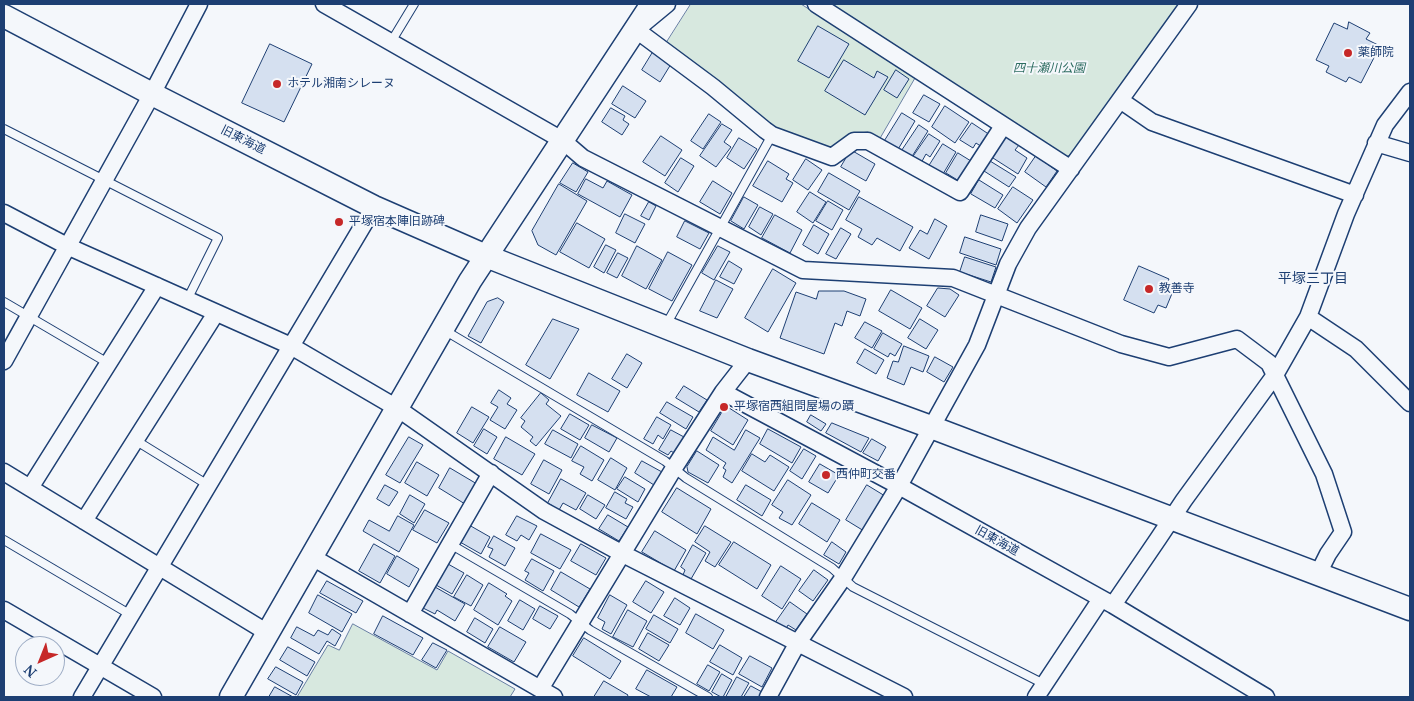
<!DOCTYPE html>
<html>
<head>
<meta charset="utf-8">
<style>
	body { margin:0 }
	#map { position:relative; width:1414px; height:701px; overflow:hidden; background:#f4f7fb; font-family:"Noto Serif",serif }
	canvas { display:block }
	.frame { position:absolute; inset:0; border:5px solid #1d3f73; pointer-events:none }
	.north { position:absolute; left:15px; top:636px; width:50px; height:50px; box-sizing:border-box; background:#f4f7fb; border:1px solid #9eadc5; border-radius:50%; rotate:224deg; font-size:14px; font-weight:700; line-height:20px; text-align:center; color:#1d3f73 }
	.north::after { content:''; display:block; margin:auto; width:18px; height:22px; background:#c62828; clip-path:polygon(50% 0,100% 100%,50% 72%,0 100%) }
</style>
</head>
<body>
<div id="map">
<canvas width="1414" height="701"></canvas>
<div class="frame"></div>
<div class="north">N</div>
</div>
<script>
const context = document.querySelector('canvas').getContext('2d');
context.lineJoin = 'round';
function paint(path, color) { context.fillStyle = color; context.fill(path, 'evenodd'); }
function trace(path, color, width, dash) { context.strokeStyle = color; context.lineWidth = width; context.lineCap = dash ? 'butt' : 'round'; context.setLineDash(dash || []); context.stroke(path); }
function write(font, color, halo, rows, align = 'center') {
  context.font = font + ' "Noto Serif","Noto Sans JP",serif'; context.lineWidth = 4; context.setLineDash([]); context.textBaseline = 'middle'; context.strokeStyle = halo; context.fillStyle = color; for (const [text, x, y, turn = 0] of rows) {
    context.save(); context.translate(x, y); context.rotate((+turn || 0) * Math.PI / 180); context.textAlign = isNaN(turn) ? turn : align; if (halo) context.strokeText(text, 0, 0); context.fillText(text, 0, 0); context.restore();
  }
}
const green = new Path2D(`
	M691 4H801L915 78 879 140 868 132 852 134 831 150 772 130 665 45Z
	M829 4H1180L1070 155 1064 158Z
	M353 624 437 670 448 651 515 689 510 697H297L328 645 339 650Z`);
const building = new Path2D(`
	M1349 22 1370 33 1366 39 1380 46 1361 83 1349 77 1346 82 1326 72 1329 66 1316 60 1334 23 1347 29Z
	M818 26 849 44 829 78 798 61Z
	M270 44 312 64 284 122 242 103Z
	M653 52 671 64 660 82 642 70Z
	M844 60 874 78 877 71 888 77 865 115 825 91Z
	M896 70 909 79 897 98 884 90Z
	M623 86 646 101 635 118 612 104Z
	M924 95 940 104 929 122 913 113Z
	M945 106 969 122 955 143 932 127Z
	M611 108 625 116 623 120 629 124 622 135 602 122Z
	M902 113 915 121 897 151 884 142Z
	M709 114 721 122 703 149 691 141Z
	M972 123 990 135 982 147 976 143 973 148 960 140Z
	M722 124 732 130 724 142 731 147 716 167 700 156Z
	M919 125 928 131 911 158 901 152Z
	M929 134 940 141 930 157 926 154 921 163 913 157Z
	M661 136 682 150 665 176 643 162Z
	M1006 137 1019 145 1015 150 1027 158 1018 174 993 158Z
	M739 138 757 149 744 169 727 158Z
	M943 144 956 152 943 174 929 166Z
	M851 150 875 164 866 181 841 167Z
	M958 153 971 161 959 181 946 173Z
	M1036 156 1057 171 1046 187 1025 172Z
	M681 158 694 166 678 192 665 183Z
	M806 159 822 170 808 190 793 180Z
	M768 161 789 174 786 179 793 183 782 202 753 186Z
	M990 161 1016 177 1009 187 984 171Z
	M573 163 588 172 576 192 560 183Z
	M829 173 860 191 849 210 818 192Z
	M586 179 603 188 607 181 632 195 620 217 578 194Z
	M979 180 1003 195 995 208 971 194Z
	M713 181 732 193 720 214 700 202Z
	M559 184 587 201 556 255 538 245 532 231Z
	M1013 187 1033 200 1017 223 998 209Z
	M810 192 826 202 813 223 797 212Z
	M744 197 758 205 744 229 731 221Z
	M859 197 913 227 900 251 877 238 872 245 858 237 862 229 846 220Z
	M828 201 843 210 832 230 816 221Z
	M649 202 656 206 649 220 641 216Z
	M760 207 773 214 761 235 749 227Z
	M625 214 645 224 635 243 616 233Z
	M775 215 802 230 790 253 762 238Z
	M981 215 1008 224 1002 241 976 232Z
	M935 219 947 226 929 259 909 248 920 230 927 234Z
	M685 221 709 233 700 249 677 237Z
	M577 223 605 239 589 268 560 252Z
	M814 225 829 234 818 254 803 245Z
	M841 228 851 234 836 259 826 254Z
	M965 237 1001 249 996 265 960 253Z
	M606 245 616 250 604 273 594 267Z
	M637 246 662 260 646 289 622 276Z
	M718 246 730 252 714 280 702 273Z
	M668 252 692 265 672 301 649 289Z
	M618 253 628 258 617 278 607 273Z
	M965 257 996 267 991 282 960 272Z
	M729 261 742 269 734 284 720 277Z
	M1139 266 1169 279 1165 287 1173 291 1166 308 1158 305 1154 313 1124 300Z
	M773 269 796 283 768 332 745 318Z
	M716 280 733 289 717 318 700 311Z
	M938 288 950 289 959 295 945 317 927 306Z
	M891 290 922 308 910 329 879 311Z
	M819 291H844L866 299 860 316 847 311 842 326 835 323 824 354 780 338 796 292 816 299Z
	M498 298 504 302 481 343 468 336 487 302Z
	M553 319 579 329 550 379 526 365Z
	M920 319 938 330 926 349 908 338Z
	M865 322 882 331 872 348 855 338Z
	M883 333 902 344 895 356 890 353 888 357 874 349Z
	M904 346 929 356 923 372 911 367 904 385 887 378 893 361 898 362Z
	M865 349 884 360 876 374 857 363Z
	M627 354 642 363 627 388 612 379Z
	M935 357 953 367 944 382 927 372Z
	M589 373 620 391 608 412 577 395Z
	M684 386 707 400 699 412 676 398Z
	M499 390 511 398 507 404 517 410 505 429 490 420 498 407 491 403Z
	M541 393 549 400 546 404 561 416 536 446 530 441 533 437 521 427 525 421 521 418Z
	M667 402 693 417 686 429 660 413Z
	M726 406 748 420 733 445 711 431Z
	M472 407 489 417 473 443 457 433Z
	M570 414 589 425 580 440 561 429Z
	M811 415 826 424 821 431 807 422Z
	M657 417 671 425 663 439 658 435 653 444 644 439Z
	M832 423 869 438 861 452 826 433Z
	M592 425 617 438 609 452 585 438Z
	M484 429 497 437 487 454 474 446Z
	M768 429 801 447 792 463 760 444Z
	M553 430 578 444 571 458 545 444Z
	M671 430 684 437 674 453 671 451 668 455 659 450Z
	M746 430 760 438 732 483 723 477 726 470 723 468 726 463 706 450 713 437 734 450Z
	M409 437 423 445 400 483 386 475Z
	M506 437 535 454 522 475 494 459Z
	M872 439 886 447 878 461 863 453Z
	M581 446 604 460 592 481 580 474 584 467 572 461Z
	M804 449 816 456 802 479 790 471Z
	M697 451 719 465 708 483 688 472 687 467Z
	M752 454 765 462 770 455 789 467 774 491 742 471Z
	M611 458 627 468 615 490 598 480Z
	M544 460 562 470 549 494 531 484Z
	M642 461 662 472 654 485 635 473Z
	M417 462 439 475 427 496 405 483Z
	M820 464 839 475 828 493 809 482Z
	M450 468 477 484 465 504 439 488Z
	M625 477 645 489 638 502 617 489Z
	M561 479 586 493 576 510 563 503 559 510 548 503Z
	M788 480 811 495 792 525 779 518 783 512 772 505Z
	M385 485 398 492 389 506 377 499Z
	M746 485 771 500 762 516 737 500Z
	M867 485 885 496 864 531 846 520Z
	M677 488 711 509 697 534 662 512Z
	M615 492 627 499 625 503 633 507 626 519 606 508Z
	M410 495 425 504 414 523 400 514Z
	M588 495 605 505 596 519 580 509Z
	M812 503 840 520 827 542 799 524Z
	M425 510 449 523 437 543 413 530Z
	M608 515 628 527 619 541 599 529Z
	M398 516 414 525 399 552 363 531 369 520 389 531Z
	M517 516 537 526 529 540 521 535 517 541 506 535Z
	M469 525 490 537 481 554 460 542Z
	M705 526 731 542 715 567 705 561 710 552 695 542Z
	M655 531 686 550 674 571 642 552Z
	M541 534 571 550 560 569 531 553Z
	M494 536 515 548 505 566 489 557 493 549 488 547Z
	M734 542 771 565 757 589 719 565Z
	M832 542 846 552 839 564 824 555Z
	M374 544 395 556 380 583 359 571Z
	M581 544 606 558 596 575 571 561Z
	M693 545 706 553 691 579 683 575 685 570 681 567Z
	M397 556 419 569 409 587 387 574Z
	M532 559 554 571 543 591 525 580 529 573 525 571Z
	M448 564 464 573 452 594 436 585Z
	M781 566 801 579 782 609 762 596Z
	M814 570 828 580 813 601 799 591Z
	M561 572 590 589 579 607 551 590Z
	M467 575 483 585 471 606 454 597Z
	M327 581 363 601 356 613 320 593Z
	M646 581 664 592 651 613 633 602Z
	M489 583 507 594 505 596 512 601 498 625 474 610Z
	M435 587 465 604 455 621 437 610 435 614 423 608Z
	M318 595 352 614 342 632 309 613Z
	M610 595 627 605 611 634 602 629 605 622 598 618Z
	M675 598 690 608 680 625 664 616Z
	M520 600 535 609 523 630 508 621Z
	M790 602 807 614 796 630 788 625 786 629 776 622Z
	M540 606 558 616 550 629 533 619Z
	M628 610 647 621 633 647 613 637Z
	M696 614 724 630 713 649 686 633Z
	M654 615 678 629 670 643 646 629Z
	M383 616 423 638 413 655 374 634Z
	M475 618 493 629 485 643 467 632Z
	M297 627 314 636 318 630 328 635 332 629 341 635 335 646 327 641 319 654 291 638Z
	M500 627 526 642 514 662 488 647Z
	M648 633 669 645 659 661 639 649Z
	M584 638 621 661 610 679 573 656Z
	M433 643 447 650 436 668 422 660Z
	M720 645 742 658 733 675 710 662Z
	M288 647 315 662 307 676 280 660Z
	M750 656 772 668 762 687 739 674Z
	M708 665 720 672 709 691 697 684Z
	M276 667 303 682 296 695 268 679Z
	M647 670 677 687 671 697H651L636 689Z
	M722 674 732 680 723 697H721L712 692Z
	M737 677 749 683 741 697H726Z
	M604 681 628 695 627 697H594Z
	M751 686 762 692 759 697H744Z
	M275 687 293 697H269Z`);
const lane = new Path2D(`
	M391 42 414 4
	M4 129 218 238 187 300
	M4 302 108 363
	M666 325 772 135
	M444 330 665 461 686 478 832 568 853 587 1044 684
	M135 440 208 485
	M4 540 131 615
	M450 544 570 614 590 630 708 697`);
const street = new Path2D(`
	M324 4 562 140 583 158 803 270 953 278 1121 344 1169 357 1237 339 1269 363 1324 474 1343 532 1328 554 1318 574
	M816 4 1071 169
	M644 23 667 4
	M635 29 713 87 765 130 772 135 832 157 854 141H868L960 192 1003 126
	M1120 100 1152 122 1355 195
	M1376 143 1410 153
	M4 213 67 246 291 346 397 408 544 511 623 554 904 697
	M1308 317 1356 349 1410 403
	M4 361 152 94 199 4
	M723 392 899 486 1113 605 1266 697
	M4 472 268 633
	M30 488 157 286
	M84 521 216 313
	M312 557 554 697
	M1113 605 1158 539 1184 500 1275 375 1308 317 1346 214 1385 125 1410 92
	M4 610 153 697
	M410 614 491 473
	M540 689 674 468 723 392 748 360
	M82 697 374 207
	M768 697 797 644 843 578 899 486 977 345 1008 264 1028 228 1189 4
	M1036 697 1101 599`);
const secondary = new Path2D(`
	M4 16 152 94 374 207 486 256 748 360 931 427 1410 609
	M231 697 470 281 652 4`);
const markers = [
	[1348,53,5,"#c62828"],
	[277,84,5,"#c62828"],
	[339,222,5,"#c62828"],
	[1149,289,5,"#c62828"],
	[724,407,5,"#c62828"],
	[826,475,5,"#c62828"]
];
const poiNames = [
	["薬師院",1358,53],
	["ホテル湘南シレーヌ",287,84],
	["平塚宿本陣旧跡碑",349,222],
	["教善寺",1159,289],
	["平塚宿西組問屋場の蹟",734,407],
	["西仲町交番",836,475]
];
const parkNames = [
	["四十瀬川公園",1049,69]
];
const streetNames = [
	["旧東海道",243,140,27],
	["旧東海道",997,541,29]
];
const neighbourhoodNames = [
	["平塚三丁目",1313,279]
];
paint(green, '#d7e8df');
trace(green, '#687fa3', 1);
paint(building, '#d5e0f0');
trace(building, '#1d3f73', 1);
trace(lane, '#1d3f73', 10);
trace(street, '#1d3f73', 19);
trace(secondary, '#1d3f73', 25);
trace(lane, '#f4f7fb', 8);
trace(street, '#f4f7fb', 16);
trace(secondary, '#f4f7fb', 22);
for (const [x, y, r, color] of markers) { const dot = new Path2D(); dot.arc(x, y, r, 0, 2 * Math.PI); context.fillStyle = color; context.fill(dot); trace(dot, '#f4f7fb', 2); }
write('12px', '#1d3f73', '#f4f7fb', poiNames, 'left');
write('italic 12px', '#2c6c60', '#f4f7fb', parkNames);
write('12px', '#1d3f73', '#f4f7fb', streetNames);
write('14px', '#1d3f73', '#f4f7fb', neighbourhoodNames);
</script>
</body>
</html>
